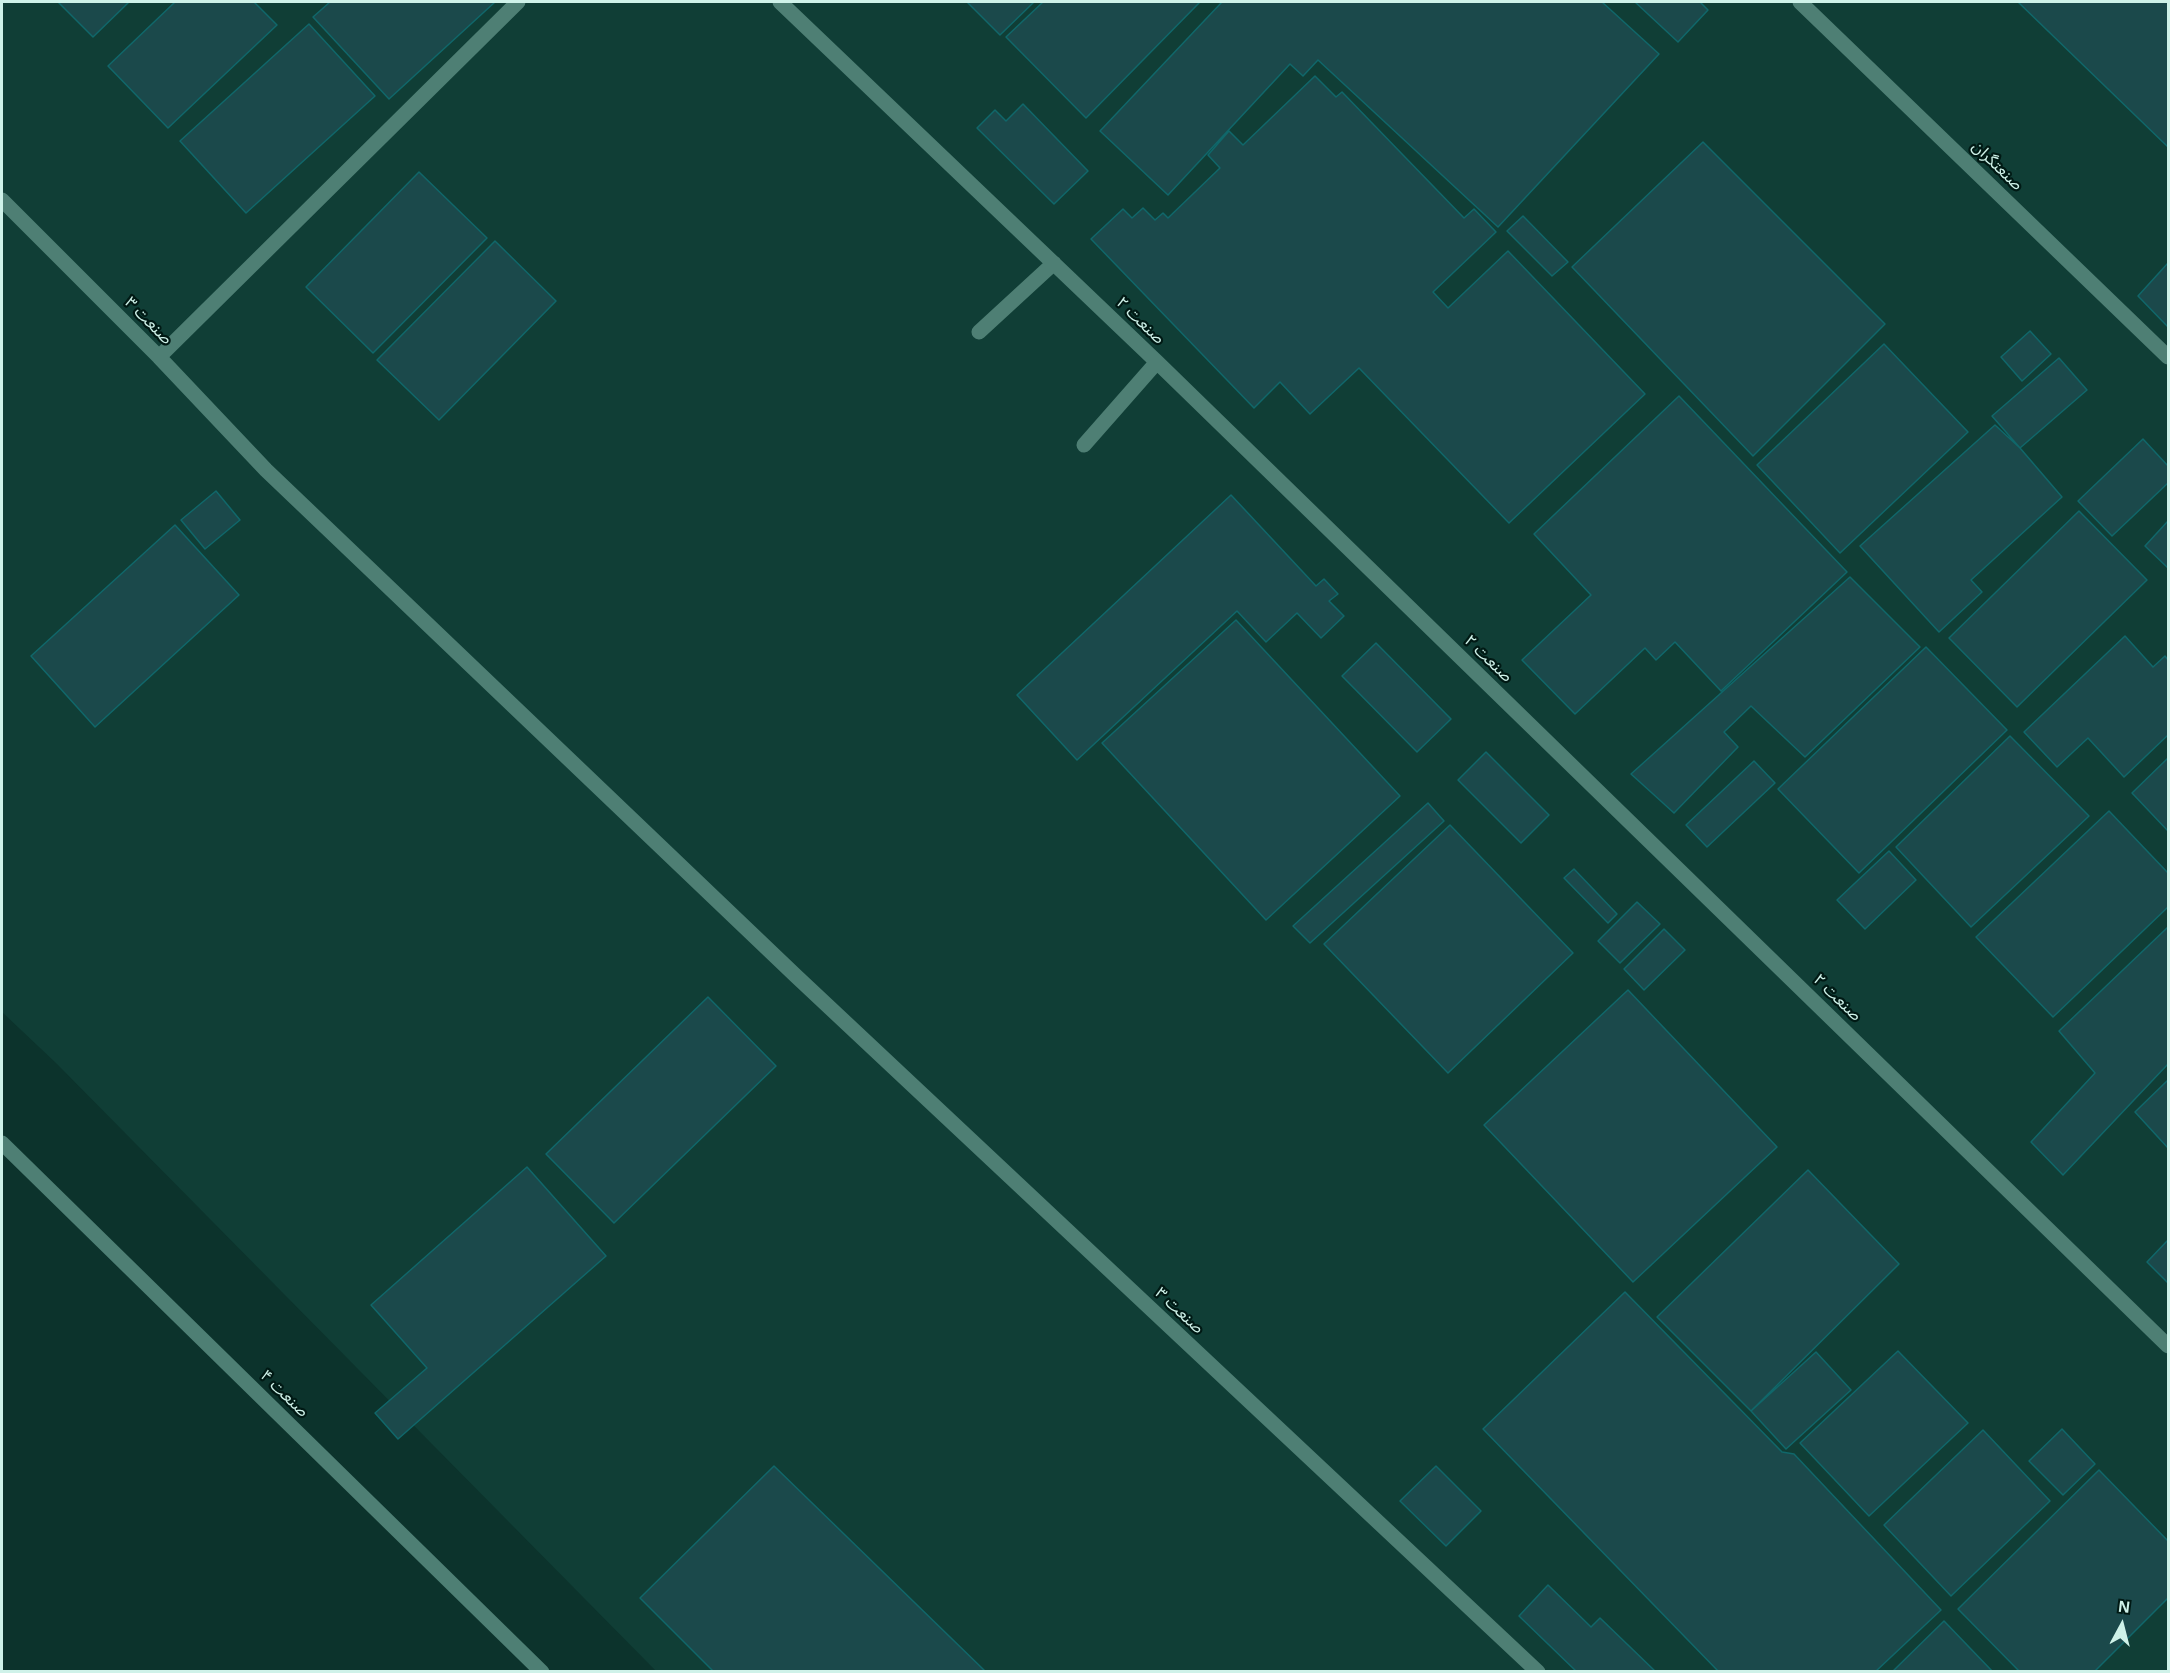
<!DOCTYPE html>
<html>
<head>
<meta charset="utf-8">
<style>
	body { margin:0 }
	#map { position:relative; width:2170px; height:1673px; overflow:hidden; background:#0c332c; font-family:Helvetica,sans-serif }
	canvas { display:block }
	.frame { position:absolute; inset:0; border:3px solid #cff2e9; pointer-events:none }
	.north { position:absolute; left:2092px; top:1595px; width:60px; height:60px; -webkit-text-stroke:4px #001914; paint-order:stroke; rotate:7deg; font-size:16px; font-weight:700; line-height:24px; text-align:center; color:#cff2e9 }
	.north::after { content:''; display:block; margin:auto; width:21px; height:27px; background:#cff2e9; clip-path:polygon(50% 0,100% 100%,50% 72%,0 100%) }
</style>
</head>
<body>
<div id="map">
<canvas width="2170" height="1673"></canvas>
<div class="frame"></div>
<div class="north">N</div>
</div>
<script>
const context = document.querySelector('canvas').getContext('2d');
context.lineJoin = 'round';
function paint(path, color) { context.fillStyle = color; context.fill(path, 'evenodd'); }
function trace(path, color, width, dash) { context.strokeStyle = color; context.lineWidth = width; context.lineCap = dash ? 'butt' : 'round'; context.setLineDash(dash || []); context.stroke(path); }
function write(font, color, halo, rows, align = 'center') {
  context.font = font + ' Helvetica,"Noto Sans Arabic",sans-serif'; context.lineWidth = 4.5; context.setLineDash([]); context.textBaseline = 'middle'; context.strokeStyle = halo; context.fillStyle = color; for (const [text, x, y, turn = 0] of rows) {
    context.save(); context.translate(x, y); context.rotate((+turn || 0) * Math.PI / 180); context.textAlign = isNaN(turn) ? turn : align; if (halo) context.strokeText(text, 0, 0); context.fillText(text, 0, 0); context.restore();
  }
}
const built = new Path2D(`
	M2 2H2168V1671H656L57 1064 2 1012Z`);
const building = new Path2D(`
	M58 2H129L93 37Z
	M175 2H254L277 25 168 128 108 66Z
	M330 2H495L389 99 313 17Z
	M967 2H1034L1000 35Z
	M1043 2H1200L1086 118 1006 37Z
	M1222 2H1602L1659 54 1498 227 1318 60 1303 76 1290 64 1168 195 1100 131Z
	M1635 2H1700L1708 10 1678 42Z
	M2018 2H2168V147Z
	M309 24 375 96 246 213 180 141Z
	M1315 76 1336 97 1342 92 1464 218 1474 209 1496 232 1433 292 1448 308 1508 251 1645 394 1509 523 1359 368 1310 414 1280 382 1254 408 1091 239 1123 209 1132 218 1143 208 1155 220 1163 213 1168 218 1220 168 1208 155 1229 131 1243 145Z
	M1023 104 1088 171 1054 204 977 128 995 110 1006 121Z
	M1703 142 1885 324 1753 456 1572 267Z
	M419 172 487 238 373 353 306 287Z
	M1523 216 1568 262 1552 276 1507 231Z
	M495 241 556 301 439 420 377 360Z
	M2168 263V327L2138 296Z
	M2030 331 2051 354 2022 381 2001 357Z
	M1884 344 1968 432 1840 553 1757 465Z
	M2059 358 2087 390 2020 448 1992 416Z
	M1679 396 1847 572 1721 691 1675 642 1656 660 1645 648 1575 714 1522 660 1591 595 1534 534Z
	M1995 425 2020 448 2062 497 1971 580 1982 592 1939 632 1860 546Z
	M2143 439 2168 466V483L2112 536 2078 501Z
	M216 491 240 520 205 549 181 520Z
	M1231 495 1316 586 1324 579 1338 594 1329 601 1344 616 1321 638 1297 613 1266 642 1237 611 1077 760 1017 695Z
	M2079 511 2147 580 2017 707 1949 638Z
	M2168 521V568L2145 546Z
	M175 525 239 595 95 727 31 656Z
	M1850 577 1920 647 1805 757 1751 706 1724 732 1738 747 1674 813 1631 774Z
	M1236 620 1400 796 1266 920 1102 743Z
	M2125 636 2153 667 2165 656 2168 660V735L2124 777 2088 738 2057 767 2024 732Z
	M1376 643 1451 719 1417 752 1342 676Z
	M1926 647 2007 730 1859 873 1778 789Z
	M2010 736 2089 816 1971 927 1896 847Z
	M1486 752 1549 815 1521 843 1458 780Z
	M2168 758V831L2132 793Z
	M1754 761 1775 783 1707 847 1686 825Z
	M1428 803 1444 821 1310 943 1293 926Z
	M2109 811 2168 873V907L2053 1017 1976 937Z
	M1450 825 1573 953 1448 1073 1324 944Z
	M1889 851 1916 880 1865 929 1837 900Z
	M1574 869 1617 914 1608 923 1564 878Z
	M1637 902 1660 924 1620 963 1598 941Z
	M2168 927V1064L2063 1175 2031 1142 2095 1073 2059 1031Z
	M1664 929 1685 950 1644 990 1624 969Z
	M1628 990 1777 1147 1633 1282 1484 1125Z
	M708 997 776 1066 614 1223 546 1154Z
	M2168 1080V1148L2135 1112Z
	M527 1167 606 1256 398 1439 375 1413 427 1368 371 1305Z
	M1808 1170 1899 1264 1751 1411 1657 1317Z
	M2168 1240V1283L2147 1262Z
	M1625 1292 1782 1452 1794 1454 1941 1610 1875 1672H1719L1483 1429Z
	M1898 1351 1968 1423 1869 1516 1800 1443Z
	M1816 1352 1851 1390 1786 1449 1751 1411Z
	M2062 1429 2095 1464 2063 1495 2029 1461Z
	M1983 1430 2050 1501 1951 1596 1884 1525Z
	M774 1466 985 1671 714 1672 640 1598Z
	M1436 1466 1481 1511 1446 1546 1400 1501Z
	M2099 1470 2168 1541V1598L2094 1672H2020L1958 1609Z
	M1548 1585 1591 1627 1600 1618 1656 1672H1577L1519 1616Z
	M1944 1621 1993 1672H1892Z`);
const minor = new Path2D(`
	M780 2 1157 362 2168 1346
	M1800 2 2168 357
	M2 200 159 357 266 470 796 976 1538 1672
	M979 332 1054 263
	M159 357 518 2
	M1084 445 1157 362
	M2 1143 542 1672`);
const streetNames = [
	["صنعتگران",1997,166,44],
	["صنعت ۳",148,321,45],
	["صنعت ۲",1140,321,44],
	["صنعت ۲",1488,659,44],
	["صنعت ۲",1837,998,44],
	["صنعت ۳",1179,1311,43],
	["صنعت ۴",284,1394,44]
];
paint(built, '#103e36');
paint(building, '#1b494b');
trace(building, '#10676a', 1.5);
trace(minor, '#4e7f74', 15);
write('16px', '#cff2e9', '#001914', streetNames);
</script>
</body>
</html>
